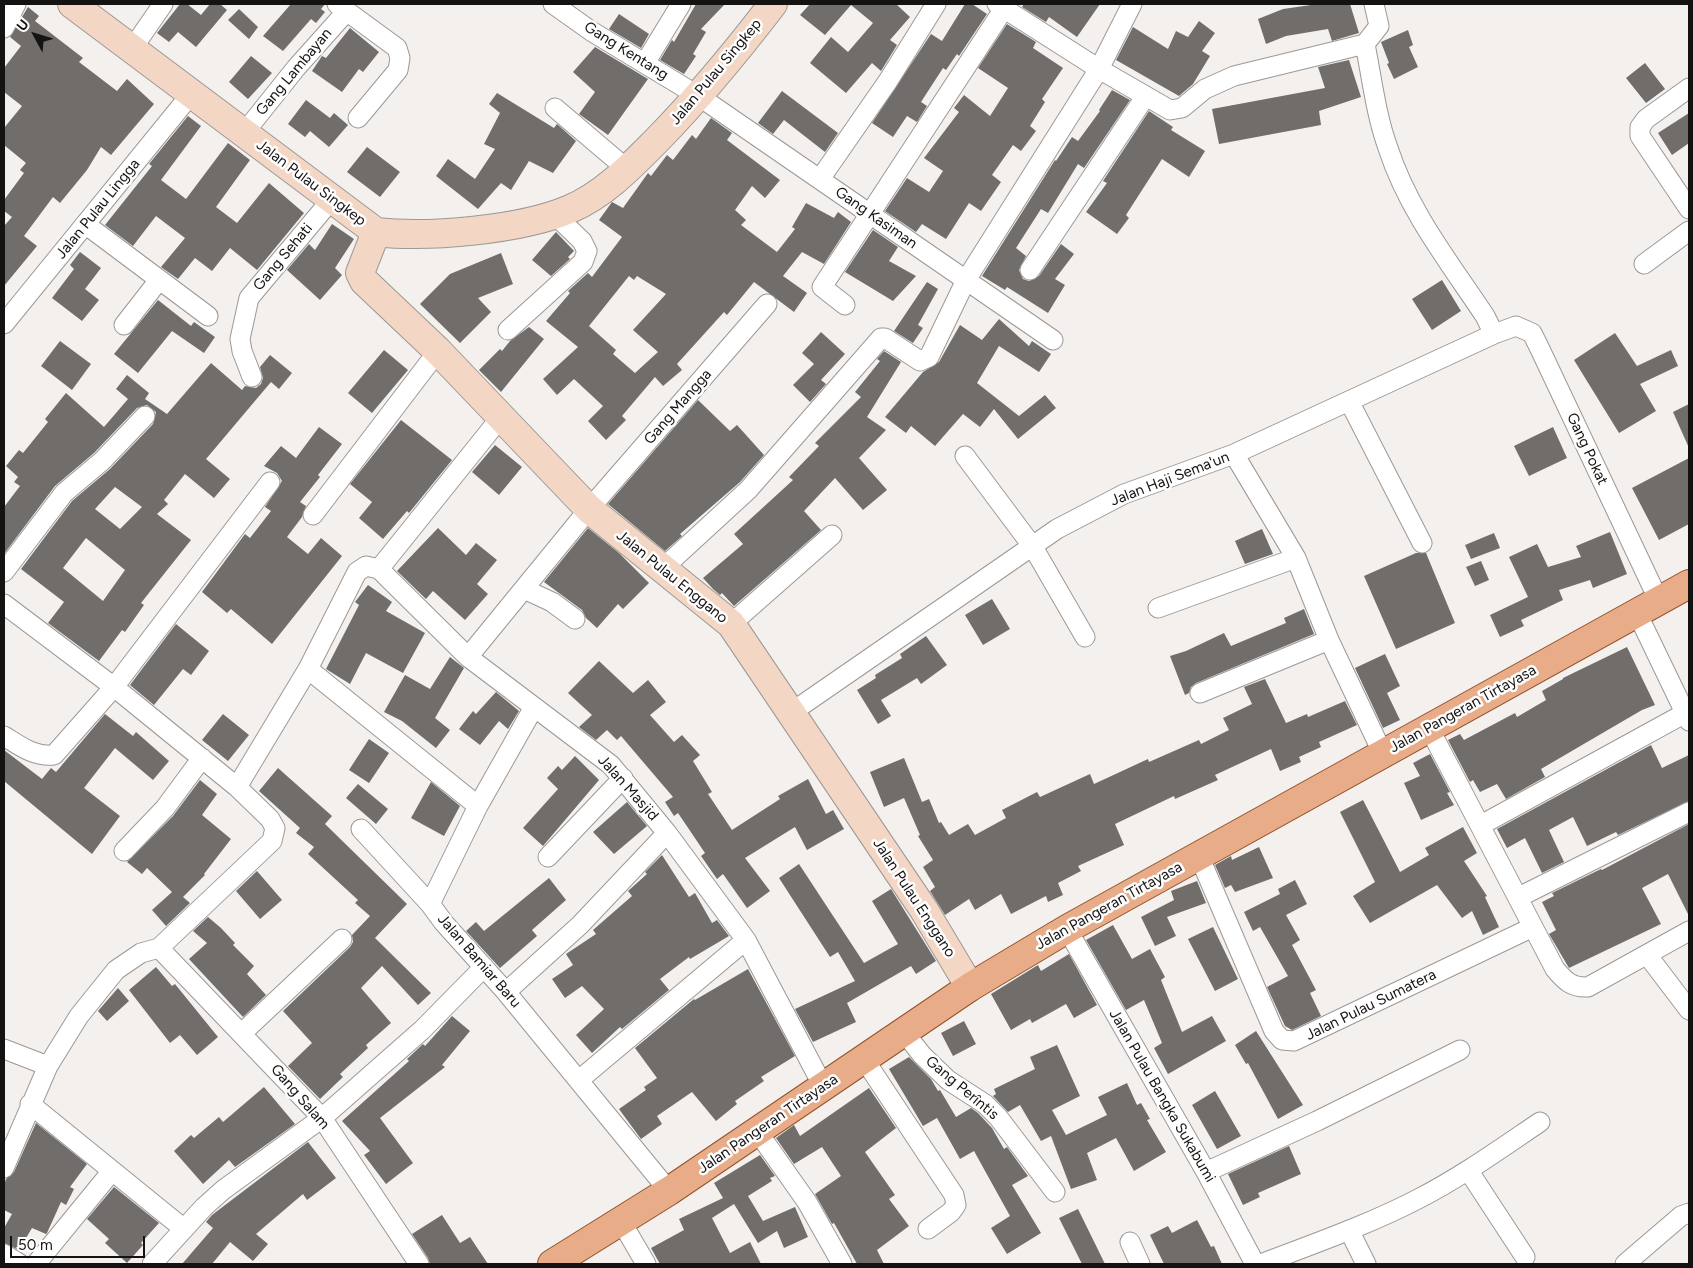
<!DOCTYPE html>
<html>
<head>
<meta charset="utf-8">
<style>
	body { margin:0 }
	#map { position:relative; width:1693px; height:1268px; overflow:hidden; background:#f4f0ee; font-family:Figtree,sans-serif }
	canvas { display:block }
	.frame { position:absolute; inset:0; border:5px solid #141312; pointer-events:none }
	.north { position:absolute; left:10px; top:10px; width:50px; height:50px; -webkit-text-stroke:4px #fffefe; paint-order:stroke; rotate:309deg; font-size:14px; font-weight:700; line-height:20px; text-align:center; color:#141312 }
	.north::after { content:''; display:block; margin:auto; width:18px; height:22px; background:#141312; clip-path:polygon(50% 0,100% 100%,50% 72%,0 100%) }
	.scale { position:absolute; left:10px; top:1236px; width:135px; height:22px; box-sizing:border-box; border:2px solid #141312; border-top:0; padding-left:6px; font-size:15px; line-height:18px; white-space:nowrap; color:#141312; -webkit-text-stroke:4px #fffefe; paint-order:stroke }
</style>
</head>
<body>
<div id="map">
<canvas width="1693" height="1268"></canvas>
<div class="frame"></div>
<div class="north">U</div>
<div class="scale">50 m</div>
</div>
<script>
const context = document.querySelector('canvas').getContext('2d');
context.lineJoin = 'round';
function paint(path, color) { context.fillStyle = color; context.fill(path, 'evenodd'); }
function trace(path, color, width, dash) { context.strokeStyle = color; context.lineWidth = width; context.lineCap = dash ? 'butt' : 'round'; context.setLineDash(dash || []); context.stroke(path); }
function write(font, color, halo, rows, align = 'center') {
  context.font = font + ' Figtree,sans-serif'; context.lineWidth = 5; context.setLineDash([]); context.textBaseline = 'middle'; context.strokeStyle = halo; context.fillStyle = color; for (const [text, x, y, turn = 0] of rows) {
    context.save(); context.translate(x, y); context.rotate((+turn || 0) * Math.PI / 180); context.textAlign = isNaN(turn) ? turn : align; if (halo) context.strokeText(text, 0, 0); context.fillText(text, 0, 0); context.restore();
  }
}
const building = new Path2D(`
	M180 4H187L201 15 210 4H220L227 10 196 47 178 32 169 42 157 33Z
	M291 4H325L321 9 325 12 316 23 311 19 283 51 263 36Z
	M696 4H725L701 29 706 32 693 54 696 56 684 74 660 60 672 40 674 42Z
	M810 4H896L910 17 890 40 897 45 881 71 872 63 846 93 810 63 831 37 848 52 873 23 851 5 825 35 800 15Z
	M965 4H972L987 14 959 56 957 54 946 70 943 68 921 102 927 106 917 122 907 116 893 137 872 123 931 34 942 41Z
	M1024 4H1100L1077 37 1049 17 1046 22 1022 7Z
	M1318 4H1350L1359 33 1332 41 1328 29 1286 36 1266 44 1258 19 1283 9Z
	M28 7 39 16 35 21 83 58 79 62 117 91 127 79 154 104 111 155 101 147 87 170 60 203 53 197 24 236 37 246 4 286V226L12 217 4 211V200L24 173 20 170 26 163 4 145V128L22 106 4 92V68L21 46 10 37Z
	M239 9 258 27 249 39 228 20Z
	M619 14 649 34 641 48 609 29Z
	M1199 21 1215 33 1202 51 1210 56 1193 84 1179 96 1116 60 1133 27 1168 49 1176 31 1188 37Z
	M1007 24 1036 42 1033 48 1063 68 1042 99 1045 102 1030 126 1036 131 1021 151 1013 145 992 175 1001 182 981 211 969 203 946 239 922 224 916 232 885 211 907 178 929 192 943 171 924 158 959 112 954 108 964 95 990 116 1008 88 978 68Z
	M350 28 379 52 363 72 359 69 342 92 312 71 322 56 326 58Z
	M1408 30 1413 45 1409 47 1418 67 1394 79 1387 64 1389 63 1381 42Z
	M595 47 648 79 608 135 579 114 595 92 573 72Z
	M251 56 272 73 248 99 229 82Z
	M1349 60 1361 97 1319 111 1321 125 1219 144 1212 109 1325 88 1318 67Z
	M1645 63 1665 89 1646 103 1626 78Z
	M1112 90 1130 100 1084 168 1078 164 1048 213 1041 209 1016 248 1026 256 1019 270 1023 279 1029 281 1039 276 1061 244 1074 254 1055 279 1065 285 1048 313 1007 287 1005 290 982 276 1055 160 1056 161 1072 137 1078 141 1100 111 1099 110Z
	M782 91 838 133 825 152 784 120 773 134 758 123Z
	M497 93 554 128 557 124 576 141 553 173 529 161 511 190 501 183 478 209 436 176 448 159 475 179 495 149 484 144 500 113 489 104Z
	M306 100 330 118 334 113 348 125 329 147 310 131 305 137 288 124Z
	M1149 111 1173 127 1171 130 1205 151 1189 177 1162 159 1126 215 1129 218 1117 234 1086 212 1107 183 1103 181Z
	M1689 113V143L1672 155 1658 133Z
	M188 116 201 126 161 180 186 199 228 143 250 160 216 207 237 223 269 183 304 213 257 270 230 248 212 271 195 258 178 279 161 267 185 238 156 216 133 246 105 225 152 166 149 164Z
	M711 118 732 133 727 140 780 180 765 198 752 186 735 210 746 220 741 225 777 252 795 229 792 227 806 203 834 218 838 212 851 222 824 264 802 252 783 276 807 293 794 312 754 282 727 315 724 312 677 364 682 370 663 386 655 377 622 416 626 420 606 440 588 421 603 406 574 379 557 395 543 379 578 347 546 321 570 293 568 291 588 273 592 277 622 237 599 220 612 202 623 208 648 173 651 176 667 155 673 160 692 135 696 139ZM629 276 634 280 637 276 666 294 633 330 658 352 635 373 613 354 616 350 589 326Z
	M367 147 400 172 380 197 347 172Z
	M332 224 354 239 335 268 342 275 320 300 287 270 309 244 315 250Z
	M873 230 898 247 889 261 916 276 893 301 845 272Z
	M556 232 574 251 568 257 570 259 551 276 532 260Z
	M80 252 101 268 85 289 99 300 82 321 52 298 74 269 70 265Z
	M501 253 513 284 478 298 491 312 460 343 420 304 450 274Z
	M1442 280 1461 311 1432 330 1412 299Z
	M927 282 938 289 918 325 923 328 913 343 894 331Z
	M158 300 191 326 194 322 215 337 204 353 172 331 138 373 114 354Z
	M999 319 1029 346 1032 341 1051 354 1039 372 999 346 977 383 1019 416 1045 395 1056 408 1018 439 994 409 980 427 963 414 935 446 911 426 906 433 885 417 923 372 939 362 960 325 982 340Z
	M529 327 544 339 501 392 479 370 500 349 502 351 510 341Z
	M821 332 845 354 821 380 826 384 810 402 793 385 814 364 802 353Z
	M1615 333 1637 366 1671 350 1678 366 1640 384 1656 411 1619 433 1574 360Z
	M60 341 91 364 72 390 41 366Z
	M384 350 408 370 372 413 348 393Z
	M884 351 901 362 867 417 886 430 859 458 887 490 863 510 835 478 804 511 821 530 734 606 722 593 720 595 713 589 703 578 743 544 734 534 793 480 789 477 819 446 815 443 861 397 855 392 880 361 877 359Z
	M270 355 292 373 279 389 271 382 206 459 230 479 214 498 185 474 164 500 168 504 157 514 191 540 141 603 144 605 125 632 122 630 99 661 48 623 64 602 21 569 72 501 110 469 153 424 156 412 147 405 137 408 94 453 55 486 4 554V507L20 486 14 482 18 477 6 466 19 450 23 453 48 422 45 419 66 393 104 427 128 399 116 389 127 375 149 393 145 399 167 414 211 363 242 390 245 386 256 388 261 384 263 378 260 367ZM115 487 142 507 120 529 95 509ZM86 538 125 570 103 601 63 568Z
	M698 400 730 431 737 425 764 455 740 482 680 534 682 536 665 551 608 504Z
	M1689 404V448L1673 412Z
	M401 420 452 460 409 513 407 511 383 539 359 518 372 502 350 484Z
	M319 427 342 444 318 475 320 477 300 502 306 506 302 517 287 537 308 554 321 538 342 556 272 644 231 609 227 613 202 592 245 534 250 538 271 511 265 507 282 481 277 473 264 466 281 446 296 458Z
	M1553 427 1567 458 1529 476 1514 446Z
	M495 445 522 467 499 495 472 472Z
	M1689 458V524L1659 540 1632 488Z
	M438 528 466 555 476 543 497 560 477 584 488 594 465 620 433 591 426 599 397 571Z
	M588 528 619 553 649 583 623 609 618 604 597 628 586 618 582 610 544 582Z
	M1262 529 1273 554 1245 564 1235 541Z
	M1610 532 1627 574 1593 588 1590 580 1559 590 1563 600 1521 620 1524 626 1500 637 1490 615 1528 597 1509 557 1537 544 1548 567 1581 557 1576 546Z
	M1494 533 1500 548 1471 559 1465 545Z
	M1416 553H1426L1455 623 1396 649 1364 576Z
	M1481 561 1489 580 1475 586 1466 567Z
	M368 585 392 602 386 611 425 633 403 673 366 653 350 684 326 669 359 605 355 602Z
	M992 599 1010 629 983 645 965 615Z
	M1304 609 1314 634 1196 683 1191 687 1189 693 1185 695 1170 656 1186 651 1224 633 1231 646 1286 623 1284 618Z
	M176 624 209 651 191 675 183 669 154 705 130 685Z
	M926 636 947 665 921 684 917 678 881 700 891 716 878 724 857 690 876 678 875 675 902 658 900 654Z
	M1627 647 1655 705 1642 710 1541 769 1545 777 1506 799 1497 784 1480 792 1473 780 1470 782 1448 740 1460 734 1464 740 1515 713 1517 717 1546 700 1542 691 1563 679V678Z
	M1385 654 1400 686 1387 693 1400 720 1383 728 1355 668Z
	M450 657 464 668 435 718 450 730 436 748 402 721 384 712 405 675 430 689Z
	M599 661 633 693 648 680 666 702 650 715 674 742 682 735 700 755 693 761 712 792 708 794 732 830 780 799 778 796 808 779 826 814 833 810 844 829 807 850 795 827 745 858 770 891 747 908 723 874 717 879 701 856 705 853 678 813 674 816 665 802 673 797 621 736 617 740 607 730 596 740 579 727 592 715 568 693Z
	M1265 679 1286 723 1307 714 1308 717 1345 701 1357 725 1319 742 1321 747 1299 757 1301 762 1280 771 1271 749 1215 775 1218 780 1175 799 1174 796 1115 824 1124 845 1078 866 1081 871 1058 883 1063 895 1048 902 1046 896 1011 914 1001 894 975 910 969 899 945 915 930 891 935 887 923 867 933 860 918 836 920 835 904 798 884 807 870 772 904 758 922 802 929 799 939 823 941 822 949 835 968 824 975 835 1006 818 1002 810 1037 792 1040 797 1090 774 1094 784 1148 759 1149 762 1199 740 1201 744 1229 730 1223 718 1252 704 1244 687Z
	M496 692 519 711 508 729 499 721 480 745 459 729 473 711 476 714Z
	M105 714 133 736 136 732 169 761 153 780 115 748 84 788 120 816 92 854 4 781V750L42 779 51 768 56 772Z
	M223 714 249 735 228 761 202 740Z
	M369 739 389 753 369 783 349 770Z
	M1651 745 1662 768 1689 755V801L1618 835 1616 832 1587 846 1573 817 1549 830 1564 862 1542 873 1525 838 1507 848 1497 829Z
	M1430 754 1450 792 1447 793 1454 805 1421 820 1404 783 1420 776 1413 763Z
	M575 756 599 780 543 846 523 828 558 789 547 778 558 766 562 770Z
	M278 768 332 816 325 824 407 904 375 938 431 993 418 1005 382 966 361 988 391 1023 366 1045 368 1048 340 1074 343 1077 320 1099 288 1066 312 1043 283 1011 350 947 353 942 352 935 370 916 355 903 358 900 308 854 314 847 296 833 300 828 259 791Z
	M200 780 217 794 202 815 231 839 204 874 205 875 183 897 190 903 166 926 152 910 172 892 147 868 142 874 127 862 173 816Z
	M431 782 460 806 444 836 411 818Z
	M358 784 388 809 376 824 346 798Z
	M1363 800 1400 872 1429 855 1425 848 1463 827 1477 853 1464 861 1487 896 1485 897 1499 927 1483 935 1472 911 1462 918 1437 885 1370 923 1353 896 1375 882 1340 812Z
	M627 802 647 826 614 854 593 832Z
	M1689 824V916L1668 874 1642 888 1661 924 1569 968 1549 934 1556 930 1542 902 1554 896 1552 893 1601 869 1602 870Z
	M1259 847 1273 878 1235 892 1231 885 1225 888 1215 865 1231 856 1232 860Z
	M662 855 689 897 695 893 712 923 717 920 729 936 690 959 689 957 660 979 669 990 622 1029 620 1027 592 1053 576 1035 604 1009 582 986 565 998 552 979 573 965 566 954 596 934 593 930 632 896 628 891 647 874 645 872Z
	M799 864 864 963 898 944 872 901 891 889 936 961 916 974 911 966 847 1003 856 1022 813 1042 795 1009 855 981 838 952 830 957 779 878Z
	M257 871 282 900 260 919 236 891Z
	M549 878 566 900 532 930 537 936 500 968 466 931 476 922 484 931Z
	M1295 880 1307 904 1286 915 1300 940 1292 945 1316 990 1310 993 1321 1016 1292 1030 1285 1026 1267 987 1288 976 1260 927 1253 931 1244 912 1280 894 1278 889Z
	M1197 881 1206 903 1167 917 1176 936 1155 946 1141 917 1174 900 1171 891Z
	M208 917 221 928 235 943 233 945 254 966 247 974 266 995 243 1017 189 959 207 943 193 931Z
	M1113 925 1132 959 1150 949 1165 977 1161 980 1182 1032 1212 1016 1226 1041 1168 1074 1154 1048 1162 1043 1144 1000 1126 1010 1086 940Z
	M1213 927 1238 979 1215 991 1188 939Z
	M1069 954 1097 1005 1074 1018 1066 1004 1032 1023 1030 1019 1011 1030 991 994 1038 965 1041 971Z
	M156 967 172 986 175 984 218 1037 197 1055 180 1035 170 1043 129 990Z
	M748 969 795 1056 761 1077 764 1081 735 1101 737 1104 716 1121 692 1092 657 1116 662 1124 641 1139 619 1109 646 1090 644 1087 657 1078 635 1048 694 999 695 1000Z
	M118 988 129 1001 107 1021 98 1011Z
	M452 1016 470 1031 442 1065 445 1067 380 1118 413 1163 386 1184 364 1155 370 1151 342 1121 409 1061 407 1059 423 1044 425 1046Z
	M964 1021 976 1044 953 1056 941 1033Z
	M1256 1031 1303 1105 1278 1119 1248 1063 1246 1064 1235 1045Z
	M1057 1045 1080 1096 1052 1110 1066 1135 1107 1115 1098 1097 1127 1083 1137 1105 1141 1103 1150 1119 1147 1120 1166 1152 1134 1171 1116 1138 1087 1153 1097 1180 1071 1189 1051 1136 1041 1141 1020 1105 1008 1112 993 1096 996 1094 994 1089 1035 1069 1030 1057Z
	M909 1057 931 1079 938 1091 940 1090 956 1117 971 1108 978 1113 992 1128 1004 1149 1007 1147 1028 1176 1012 1185 1041 1233 1007 1254 991 1228 1010 1216 974 1151 960 1159 937 1118 923 1126 889 1069Z
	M264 1087 295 1124 235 1167 229 1160 203 1184 174 1151 191 1135 194 1138 219 1117 223 1122Z
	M869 1088 896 1128 865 1152 895 1195 889 1199 909 1226 877 1250 884 1264H857L834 1223 832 1224 815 1194 841 1176 822 1147 794 1164 776 1138 794 1125 800 1136Z
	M1215 1091 1241 1136 1217 1149 1192 1105Z
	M36 1123 87 1164 70 1187 74 1189 66 1205 61 1202 47 1233 46 1234 32 1228 19 1250 4 1243V1228L12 1214 4 1210V1185L6 1179 14 1172Z
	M308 1142 336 1178 307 1200 303 1194 256 1234 268 1244 253 1261 230 1242 212 1264H182L213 1228 206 1222 212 1215Z
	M1289 1146 1301 1174 1258 1193 1260 1197 1243 1205 1228 1174Z
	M760 1155 775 1176 770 1178 772 1181 748 1196 763 1221 795 1207 808 1237 784 1248 777 1231 758 1243 734 1204 712 1218 730 1253 750 1242 761 1264H660L651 1248 684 1230 679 1219 723 1198 714 1183Z
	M114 1187 159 1223 141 1243 143 1245 127 1263 105 1243 109 1239 87 1219Z
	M1078 1209 1105 1264H1082L1059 1218Z
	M442 1215 460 1243 470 1237 488 1264H430L428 1258 412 1234Z
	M1197 1220 1211 1247 1214 1246 1222 1264H1164L1150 1235 1168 1226 1172 1233Z`);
const street = new Path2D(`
	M337 4 397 48 400 58 398 70 358 118
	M553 4 591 31 700 97 1053 340
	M997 4 1099 69 1170 110 1182 108 1205 89 1234 76 1365 44
	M4 28 16 4
	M1365 44C1372 79 1376 115 1388 148 1408 210 1449 262 1485 316L1494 334
	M1365 44 1379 26 1374 4
	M132 49 163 4
	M645 63 681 4
	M1689 88 1646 119 1640 127V136L1689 209
	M555 108 628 170
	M244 133 296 68 346 12
	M820 179 888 81 936 4
	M85 224 208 316
	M1644 264 1689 231
	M1030 270 1145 97
	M845 305 822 287 1007 4
	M4 324 192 93
	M124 325 159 280
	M508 330 583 262 587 251 582 241 554 214
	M252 377 242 351 240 339 249 298 332 199
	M1349 401 1422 543
	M1234 454 1296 558 1329 640 1383 754
	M965 456 1033 547 1085 637
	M313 515 438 351
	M379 569 501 417
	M662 569 748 490 881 338H885L920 361 929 357 966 280 1099 69 1132 4
	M4 572 64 493 102 461 145 416
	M524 589 552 602 575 619
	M4 604 114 687 237 787 270 819 275 828 272 841 159 948 141 953 116 970 79 1016 48 1066 4 1168
	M1158 608 1296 558
	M1637 613 1689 721
	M731 624 832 535
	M468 657 589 509 767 304
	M308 669 478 806
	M1200 693 1329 640
	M534 707 478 806 430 904 444 923 506 992 669 1191
	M792 712 1057 529 1124 494 1234 454 1494 334 1516 326 1532 333 1539 347 1659 601
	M1429 728 1555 969C1565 981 1572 988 1588 987L1689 931
	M4 736C20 746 34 757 54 755L114 687 270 482
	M237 787 308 669 357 572 366 566 379 569 468 657 611 765 667 833 746 940 823 1086
	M1481 825 1689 711
	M361 829 430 904
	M124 851 165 808 202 758
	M1199 856 1274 1031 1282 1040 1294 1041 1533 927
	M548 857 623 778
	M1519 897 1689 812
	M1067 929 1206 1172 1255 1264
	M159 948 322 1118 419 1264
	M1648 956 1689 1010
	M506 992 580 925 667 833
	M904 1032 922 1055 948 1080 985 1104 998 1117 1055 1192
	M242 1033 342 939
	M4 1049 48 1066
	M864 1059 954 1195 956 1205 951 1212 928 1229
	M579 1080 746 940
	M30 1104 184 1229
	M757 1131 807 1202 842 1264
	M1468 1170 1525 1257
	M1206 1172 1317 1121 1460 1050
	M621 1221 646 1264
	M1349 1230 1366 1264
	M1130 1242 1140 1264
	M4 1254 20 1264
	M36 1264 112 1171
	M152 1264 204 1207 223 1190 322 1118 422 1030 484 967
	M1261 1264C1313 1244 1368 1225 1418 1199 1461 1177 1500 1149 1540 1122
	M1625 1264 1681 1216 1689 1213`);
const secondary = new Path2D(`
	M72 4 376 232C428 238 521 230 570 209 605 194 632 165 658 139 700 96 737 51 773 4
	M376 232 360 273 364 281 438 351 589 509 731 624 924 910 970 987`);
const primary = new Path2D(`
	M552 1264 669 1191 970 987 1067 929 1689 584`);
const streetNames = [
	["Gang Kentang",626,51,32],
	["Gang Lambayan",294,72,-50],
	["Jalan Pulau Singkep",716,72,-50],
	["Jalan Pulau Singkep",311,183,37],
	["Jalan Pulau Lingga",98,209,-51],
	["Gang Kasiman",876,218,35],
	["Gang Sehati",283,257,-50],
	["Gang Mangga",678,407,-49],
	["Gang Pokat",1587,449,65],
	["Jalan Haji Sema'un",1170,479,-21],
	["Jalan Pulau Enggano",672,577,39],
	["Jalan Pangeran Tirtayasa",1463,709,-29],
	["Jalan Masjid",628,788,48],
	["Jalan Pulau Enggano",914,898,57],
	["Jalan Pangeran Tirtayasa",1109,906,-29],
	["Jalan Bamiar Baru",479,961,49],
	["Jalan Pulau Sumatera",1371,1005,-26],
	["Gang Perîntis",962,1088,40],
	["Jalan Pulau Bangka Sukabumi",1162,1096,60],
	["Gang Salam",300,1097,49],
	["Jalan Pangeran Tirtayasa",768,1124,-34]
];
paint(building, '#706d6b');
trace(street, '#9c9896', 21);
trace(secondary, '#9c9896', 30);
trace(primary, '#93532b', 30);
trace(street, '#fff', 19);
trace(secondary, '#f3d6c4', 28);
trace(primary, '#e8ac88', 28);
write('15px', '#141312', '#fffefe', streetNames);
</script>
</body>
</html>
